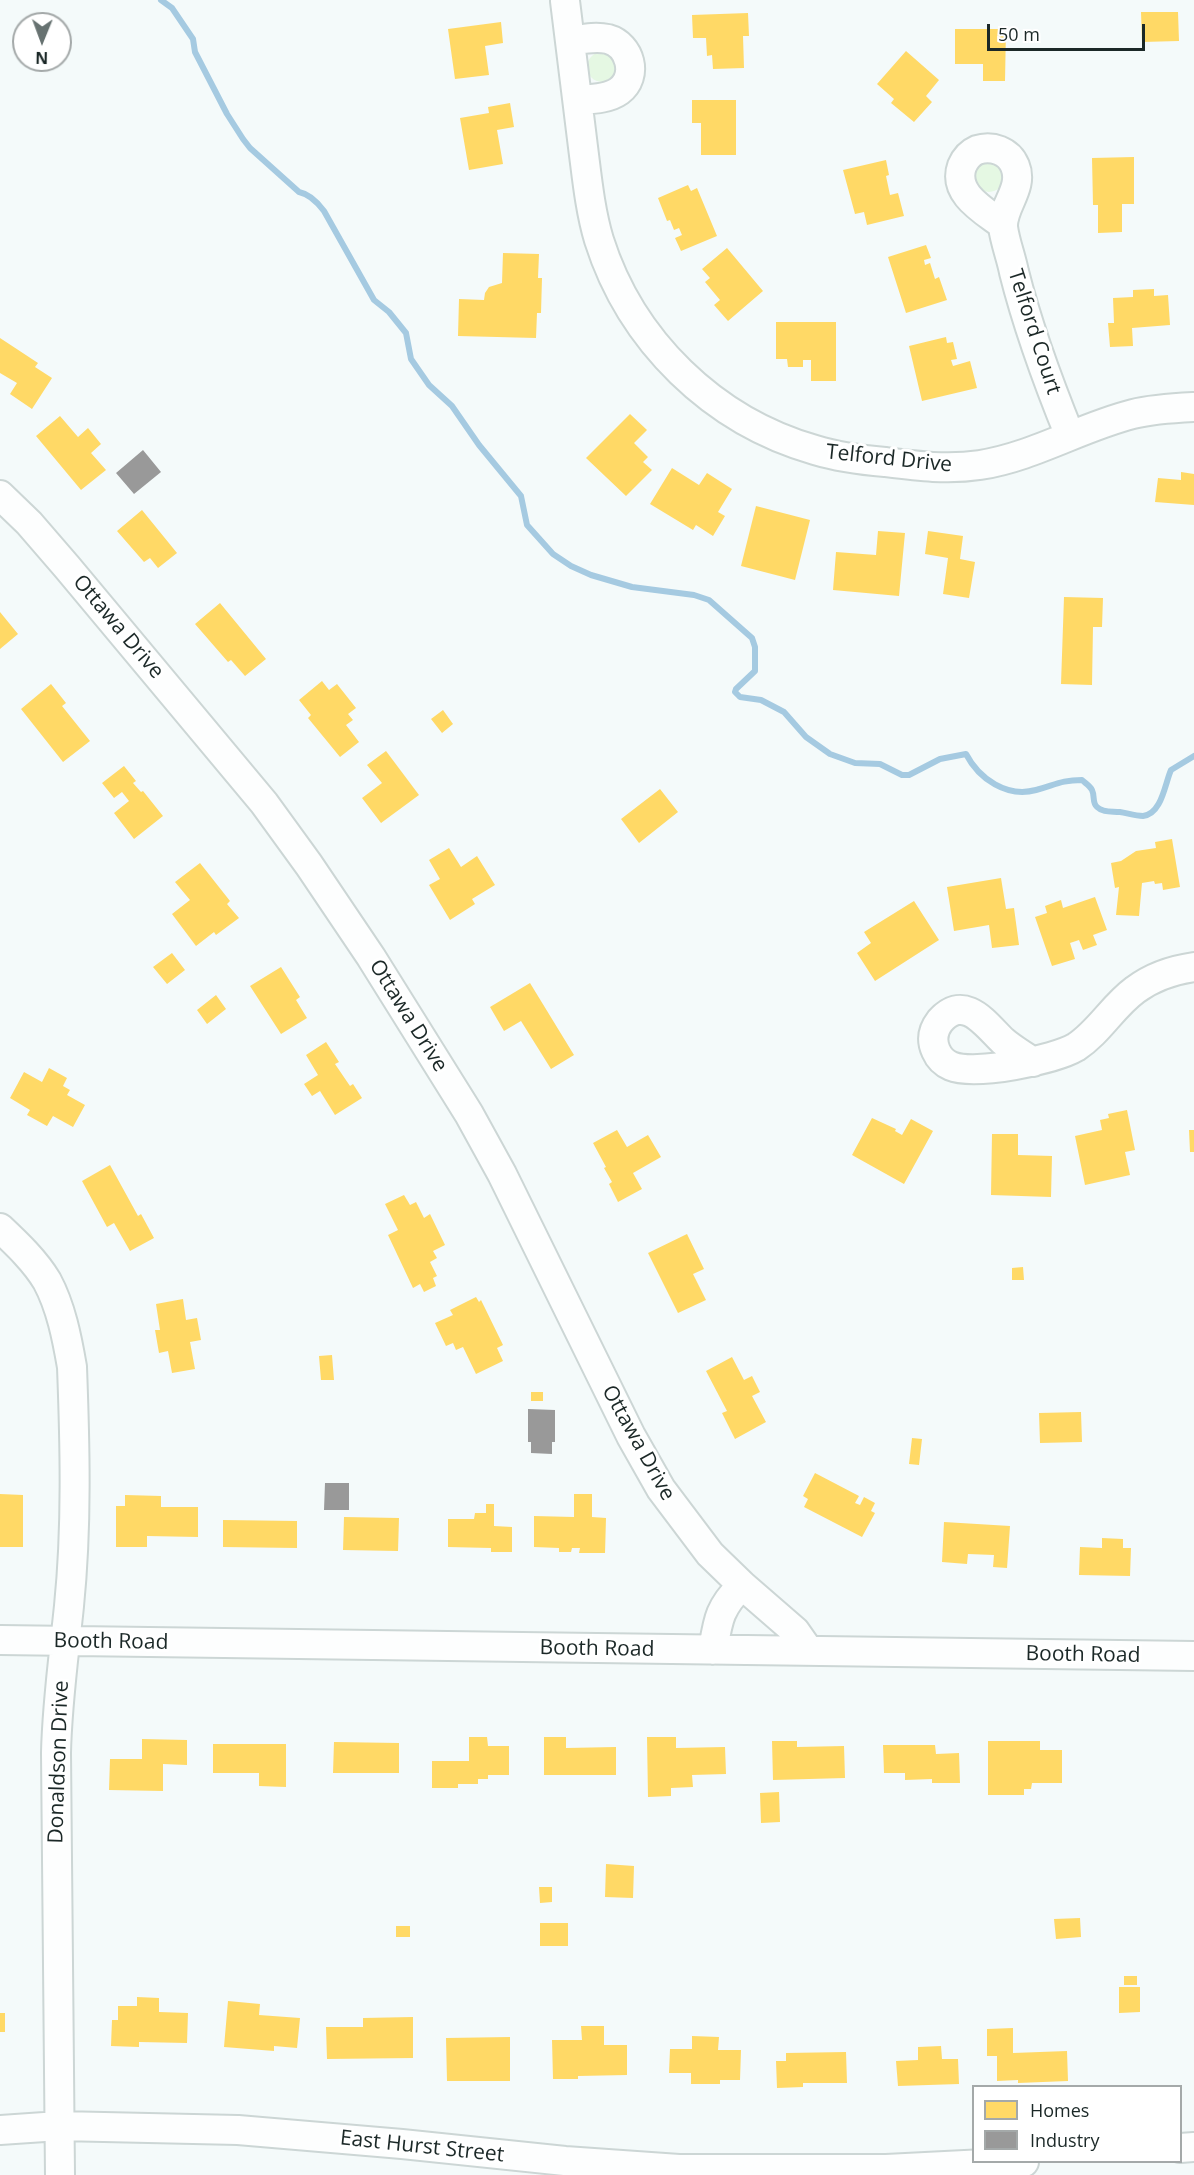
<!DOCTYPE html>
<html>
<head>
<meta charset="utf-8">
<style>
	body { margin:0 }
	#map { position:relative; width:1194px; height:2175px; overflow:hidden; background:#f4fafa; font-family:"Open Sans",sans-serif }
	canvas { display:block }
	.legend { position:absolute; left:972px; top:2085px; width:210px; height:78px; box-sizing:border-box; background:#fff; border:2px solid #a4a9a9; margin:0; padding:8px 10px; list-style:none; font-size:18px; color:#1b2827 }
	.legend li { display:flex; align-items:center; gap:12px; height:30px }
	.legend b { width:30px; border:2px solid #a4a9a9 }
	.north { position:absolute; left:12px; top:12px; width:60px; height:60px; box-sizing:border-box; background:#fff; border:2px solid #a4a9a9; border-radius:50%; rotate:181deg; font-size:16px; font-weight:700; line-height:24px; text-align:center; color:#1b2827 }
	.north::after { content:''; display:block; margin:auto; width:21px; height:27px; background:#677271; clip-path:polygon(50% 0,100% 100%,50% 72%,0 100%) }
	.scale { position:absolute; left:987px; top:24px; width:158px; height:27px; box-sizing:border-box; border:3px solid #1b2827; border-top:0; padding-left:8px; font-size:18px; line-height:21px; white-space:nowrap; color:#1b2827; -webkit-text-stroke:4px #fff; paint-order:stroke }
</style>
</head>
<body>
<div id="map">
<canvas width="1194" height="2175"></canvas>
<ul class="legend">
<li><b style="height:16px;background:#ffd966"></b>Homes</li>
<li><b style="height:16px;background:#999"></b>Industry</li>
</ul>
<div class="north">N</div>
<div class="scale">50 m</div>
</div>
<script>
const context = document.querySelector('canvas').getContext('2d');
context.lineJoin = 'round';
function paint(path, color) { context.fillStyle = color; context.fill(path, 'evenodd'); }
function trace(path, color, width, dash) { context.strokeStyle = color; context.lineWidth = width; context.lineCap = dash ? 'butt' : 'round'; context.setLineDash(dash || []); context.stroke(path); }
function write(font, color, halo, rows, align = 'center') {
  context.font = font + ' "Open Sans",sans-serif'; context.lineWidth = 6; context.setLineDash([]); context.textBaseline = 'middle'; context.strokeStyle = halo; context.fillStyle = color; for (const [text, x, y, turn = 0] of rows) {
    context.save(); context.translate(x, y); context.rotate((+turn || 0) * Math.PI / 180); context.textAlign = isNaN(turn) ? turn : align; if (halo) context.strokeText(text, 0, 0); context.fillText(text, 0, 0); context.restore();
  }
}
const green = new Path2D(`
	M587 67a15 15 0 1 1 30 0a15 15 0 1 1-30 0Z
	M974 177a15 15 0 1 1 30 0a15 15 0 1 1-30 0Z`);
const homes = new Path2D(`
	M1141 12H1178L1179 41 1142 42Z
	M748 13 749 36H743L744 68 713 69 712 55 707 56 706 38H693L692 15Z
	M501 22 503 43 485 46 489 75 455 79 448 29Z
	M955 29H1006L1005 81H983V64H955Z
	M906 51 939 80 926 96 932 102 914 122 891 103 894 99 877 84Z
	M692 100H736V155H701V123H692Z
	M510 103 514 127 497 130 503 164 469 170 460 118 489 113 488 107Z
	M1134 157V204H1122V232L1098 233V205H1093L1092 158Z
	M886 160 889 175 886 176 890 195 898 193 904 216 867 225 864 212 855 214 843 170Z
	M688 185 691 191 697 188 717 236 681 251 675 238 682 235 679 228 674 230 670 220 667 221 658 198Z
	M926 245 931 258 924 260 925 265 930 263 935 279 939 277 947 300 906 313 888 257Z
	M727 248 763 291 728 321 714 305 720 300 705 282 710 278 702 269Z
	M503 253 539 254 538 278H542L541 313H537L536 338 458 336 459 299 484 300 485 293 489 287 502 283Z
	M1154 289V296L1168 295 1170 325 1132 328 1133 346 1110 347 1108 323H1114L1113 298 1133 297V290Z
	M776 322H836V381H811V360H803V367H788L787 359H776Z
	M946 337 947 343 953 342 957 359 951 360 953 366 970 361 977 388 922 401 909 346Z
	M0 338 38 363 35 367 52 378 32 409 10 394 17 383 0 373Z
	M630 414 647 430 634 443 648 457 643 462 652 470 626 496 586 458Z
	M60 416 78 437 88 428 101 444 91 453 106 470 81 490 36 436Z
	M672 468 699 485 707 473 732 489 718 512 725 516 713 536 696 525 693 530 650 504Z
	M1181 472 1194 474V505L1155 502 1158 478 1181 480Z
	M756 506 810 520 795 580 741 566Z
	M142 510 177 553 158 568 150 558 144 562 117 531Z
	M878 531 905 533 899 596 833 590 836 552 876 555Z
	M928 531 963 536 960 559 975 562 969 598 943 594 948 558 925 554Z
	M1064 597 1103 598 1102 627H1093L1092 685 1061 684Z
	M220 603 266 659 245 676 231 660 228 662 195 624Z
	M0 612 18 634 0 649Z
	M322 681 329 690 337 684 356 708 348 714 353 720 346 725 359 742 340 757 308 718 311 715 299 700Z
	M51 684 66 703 62 706 90 741 63 762 21 709Z
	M443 710 453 724 442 733 431 719Z
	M386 751 419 795 381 823 362 798 382 783 367 765Z
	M124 766 136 781 133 783 141 792 143 791 163 816 134 839 114 813 129 801 122 792 114 798 102 783Z
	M660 789 678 812 639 843 621 819Z
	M1172 839 1180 887 1163 890 1162 883 1155 884 1154 881 1142 883 1139 916 1116 915 1119 887 1115 888 1111 863 1121 861 1136 851 1156 848 1155 842Z
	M449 848 461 867 477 856 495 885 472 899 475 904 450 920 429 885 440 879 429 860Z
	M200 863 230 901 227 904 239 918 216 935 214 932 196 946 172 914 190 900 175 882Z
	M1001 878 1006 909 1014 908 1019 945 992 948 989 925 954 931 947 887Z
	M1095 897 1107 930 1093 935 1097 945 1083 950 1079 940 1070 943 1075 959 1052 966 1035 917 1047 913 1045 906 1061 900 1063 908Z
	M914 901 939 940 875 981 857 953 871 943 864 932Z
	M172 953 185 970 167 984 153 967Z
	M281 967 300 997 296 1000 307 1018 281 1034 250 986Z
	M530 983 574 1055 551 1069 521 1021 504 1031 490 1007Z
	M216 995 226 1009 207 1024 197 1010Z
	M326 1042 339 1062 335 1064 350 1086 353 1084 362 1098 335 1115 320 1091 312 1096 304 1084 318 1075 306 1055Z
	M49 1068 67 1078 63 1086 70 1090 67 1095 85 1105 73 1127 53 1116 47 1126 27 1115 30 1110 10 1098 24 1072 42 1082Z
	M1127 1110 1135 1150 1125 1152 1130 1175 1085 1185 1075 1136 1102 1130 1100 1120 1109 1118 1108 1114Z
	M872 1118 896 1129 895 1131 902 1135 911 1119 933 1131 904 1184 852 1155Z
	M617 1130 627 1147 648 1135 661 1157 633 1173 642 1189 618 1202 609 1184 612 1182 604 1168 606 1167 593 1143Z
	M1189 1130H1194V1152H1190Z
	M992 1134H1018V1155L1052 1156 1051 1197 991 1195Z
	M110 1165 138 1216 141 1214 154 1238 130 1251 114 1223 107 1227 82 1181Z
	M404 1195 410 1205 416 1202 424 1218 430 1214 445 1245 433 1251 437 1258 430 1262 437 1276 433 1278 436 1286 424 1292 420 1284 413 1288 388 1235 398 1230 385 1204Z
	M687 1234 704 1269 693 1274 706 1300 678 1313 648 1253Z
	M1023 1267 1024 1280H1012V1268Z
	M476 1297 479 1302 481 1300 503 1345 497 1348 503 1361 476 1374 463 1347 456 1350 453 1343 446 1346 435 1323 453 1315 450 1310Z
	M183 1299 186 1320 197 1318 201 1340 190 1342 195 1369 172 1373 168 1351 159 1353 155 1330H160L156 1304Z
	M332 1355 334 1380H321L319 1356Z
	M732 1357 744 1380 752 1376 760 1392 752 1396 766 1422 735 1439 722 1413 727 1411 706 1371Z
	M531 1392H543V1401H531Z
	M1081 1412 1082 1442 1040 1443 1039 1413Z
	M912 1438 922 1439 919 1465 909 1464Z
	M815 1473 859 1496 855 1503 860 1505 864 1497 875 1503 871 1511 875 1513 862 1537 804 1507 808 1499 803 1496Z
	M0 1494 23 1495V1547H0Z
	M574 1494H592V1517L606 1518 605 1553H579L580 1548H572L571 1552H559V1548L534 1547V1516L574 1517Z
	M125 1495 161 1496V1507H198V1537L147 1536V1547H116V1506H125Z
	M486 1504H494V1526L512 1527V1552H491V1548L448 1547V1519H474L475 1513H486Z
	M344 1517 399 1518 398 1551 343 1550Z
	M223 1520 297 1521V1548L223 1547Z
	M944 1522 1010 1526 1007 1568 993 1567 994 1555 968 1554 967 1564 942 1562Z
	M1102 1538 1123 1539V1548H1131L1130 1576 1079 1575 1080 1547 1102 1548Z
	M469 1737H487L488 1746H509V1775H488V1779H478V1784H458V1788H432V1761H469Z
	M544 1737H566V1748L616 1747V1775H544Z
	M647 1737H676V1748L725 1747 726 1774 692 1775 693 1787 671 1788V1796L648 1797Z
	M142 1739 187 1740V1765L163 1764V1791L109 1790 110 1759H142Z
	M772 1741H797V1747L844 1746 845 1778 773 1780Z
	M988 1741H1040V1750H1062V1783H1032L1031 1789H1024V1795H988Z
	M334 1742 399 1743V1773H333Z
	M213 1744H286V1787L259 1786V1773H213Z
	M883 1745H935L936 1754 959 1753 960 1783H932V1779L905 1780V1773H884Z
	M779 1792 780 1822 761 1823 760 1793Z
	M606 1864 634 1866 633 1898 605 1897Z
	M539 1887H552V1902L540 1903Z
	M1080 1918 1081 1937 1056 1939 1054 1919Z
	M540 1923H568V1946H540Z
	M396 1926H410V1937H396Z
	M1124 1976H1137V1985H1124Z
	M1119 1987H1140V2012L1119 2013Z
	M137 1997 159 1998V2012L188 2013 187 2043 139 2042V2047L111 2046 112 2020H118V2006H137Z
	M228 2001 260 2004 259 2015 300 2018 297 2048 274 2046V2051L224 2047Z
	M0 2013H5V2032H0Z
	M413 2017V2058L327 2059 326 2027H363V2018Z
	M581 2026H604V2045H627V2075L578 2076V2079H553L552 2040H582Z
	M1013 2028V2053L1067 2051 1068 2081 1018 2083V2080L997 2081V2056H987V2029Z
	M692 2036 719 2037 718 2050H741L740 2080H720V2084H691V2073H669L670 2049H692Z
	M510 2037V2081H447L446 2038Z
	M941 2046 942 2059H958L959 2084 898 2086 896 2061 918 2060V2047Z
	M846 2052 847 2083H803V2087L777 2088 776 2061H786V2053Z`);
const industry = new Path2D(`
	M143 450 161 472 134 494 116 473Z
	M528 1409 555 1410V1442H552V1454L531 1453V1442H528Z
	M325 1483H349V1510H324Z`);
const stream = new Path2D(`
	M161 0 172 8 193 39 195 52 227 114 243 139 250 148 299 192C310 194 318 203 324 211L374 300 389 312 406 333 411 359 429 385 452 406 479 445 521 496 527 525 553 554 571 566 591 575 632 587 694 595 709 600 752 638 755 647V671L736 689 735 692 740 697 761 700 784 712 806 737 830 754 855 763 880 764 902 775H909L940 759 966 754C979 779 1007 798 1036 790 1055 785 1061 780 1082 780 1085 783 1090 786 1092 790 1095 796 1092 803 1097 807 1103 813 1112 811 1120 812 1127 813 1135 816 1143 816 1162 814 1165 783 1171 770L1194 756`);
const minor = new Path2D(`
	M565 1C571 49 577 98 583 147 587 178 590 210 599 240 631 341 713 421 815 450 838 457 861 460 885 462 917 466 948 470 980 465 1033 457 1081 427 1133 414 1153 409 1174 408 1194 407
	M570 41C583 39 595 36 608 39 630 45 639 76 619 91 608 99 591 99 578 100
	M1003 225C985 211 952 194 962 166 965 159 970 153 977 150 992 145 1009 151 1015 166 1024 188 1002 206 1003 227 1005 242 1011 257 1014 272 1028 328 1048 382 1070 436
	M0 495 29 523 67 567 264 803 309 865 371 957 469 1114 502 1174 631 1436 661 1489 710 1554 742 1585 795 1631 809 1651
	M1033 1062C1023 1055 1012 1049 1003 1041 986 1025 965 993 940 1021 933 1030 931 1040 936 1051 939 1058 944 1063 951 1066 975 1076 1054 1060 1076 1047 1099 1032 1113 1006 1135 990 1152 977 1173 970 1194 967
	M0 1228C17 1244 35 1261 47 1281 61 1307 67 1338 72 1367 75 1446 77 1527 69 1606 64 1655 57 1703 56 1753L60 2175
	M0 1640 1194 1656
	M713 1650C718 1620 719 1608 742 1585
	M0 2130 59 2126 238 2130 402 2144 565 2161 679 2169H886L1024 2162
	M1180 2148 1194 2147`);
const streetNames = [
	["Telford Court",1034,332,72],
	["Telford Drive",889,459,6],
	["Ottawa Drive",118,627,50],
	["Ottawa Drive",408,1016,58],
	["Ottawa Drive",638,1443,61],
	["Booth Road",111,1642,1],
	["Booth Road",597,1649,1],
	["Booth Road",1083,1655,1],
	["Donaldson Drive",59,1762,-88],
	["East Hurst Street",422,2147,6]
];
paint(green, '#e5f8e3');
paint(homes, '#ffd966');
paint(industry, '#999');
trace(stream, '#a5cae1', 6);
trace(minor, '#ccd6d5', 32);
trace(minor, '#fdfefe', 28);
write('21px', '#1b2827', '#fff', streetNames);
</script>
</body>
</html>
